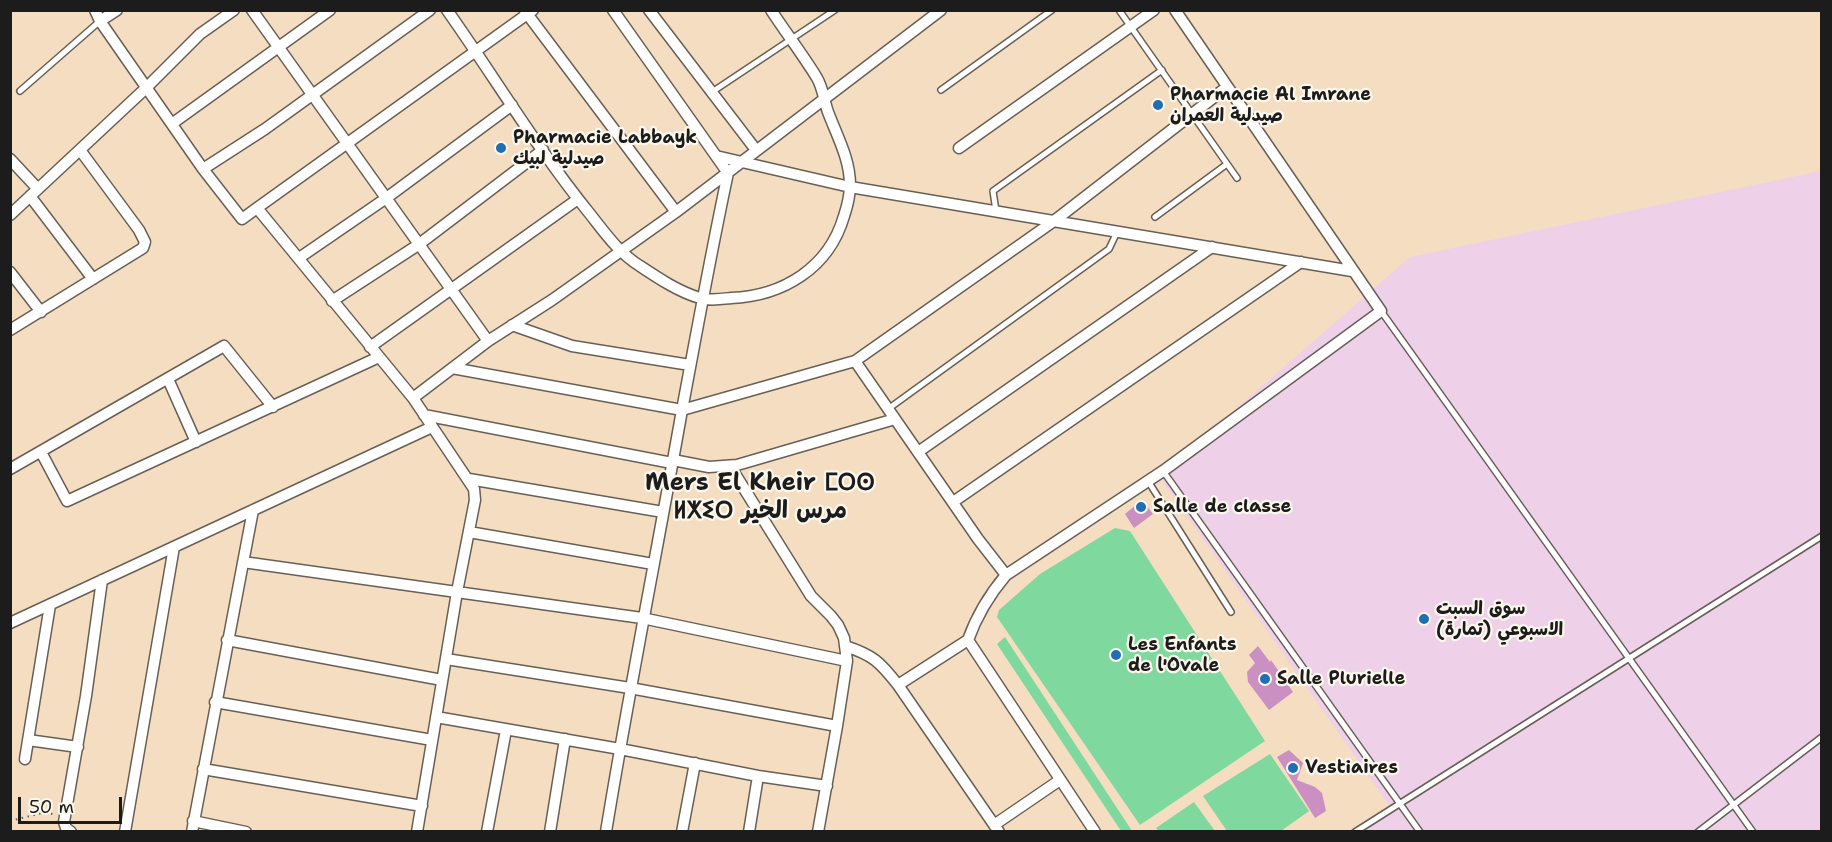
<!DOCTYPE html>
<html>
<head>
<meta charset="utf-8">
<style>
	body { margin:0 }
	#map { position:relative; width:1832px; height:842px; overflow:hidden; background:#f5ddc1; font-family:"Shantell Sans",sans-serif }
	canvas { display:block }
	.frame { position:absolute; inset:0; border:12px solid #1c1c1c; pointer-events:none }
	.scale { position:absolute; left:18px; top:797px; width:104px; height:27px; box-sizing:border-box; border:3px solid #1c1c1c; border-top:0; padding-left:8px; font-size:18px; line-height:21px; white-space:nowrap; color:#1c1c1c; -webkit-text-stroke:4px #fbf7ec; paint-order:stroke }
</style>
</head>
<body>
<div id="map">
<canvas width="1832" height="842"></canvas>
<div class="frame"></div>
<div class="scale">50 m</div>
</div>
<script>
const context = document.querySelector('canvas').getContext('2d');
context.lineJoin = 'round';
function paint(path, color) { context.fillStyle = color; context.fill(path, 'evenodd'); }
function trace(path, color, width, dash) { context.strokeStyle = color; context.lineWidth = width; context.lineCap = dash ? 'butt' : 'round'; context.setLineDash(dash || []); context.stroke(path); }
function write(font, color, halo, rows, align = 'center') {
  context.font = font + ' "Shantell Sans","Playpen Sans Arabic","Noto Sans Tifinagh",sans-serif'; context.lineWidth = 4.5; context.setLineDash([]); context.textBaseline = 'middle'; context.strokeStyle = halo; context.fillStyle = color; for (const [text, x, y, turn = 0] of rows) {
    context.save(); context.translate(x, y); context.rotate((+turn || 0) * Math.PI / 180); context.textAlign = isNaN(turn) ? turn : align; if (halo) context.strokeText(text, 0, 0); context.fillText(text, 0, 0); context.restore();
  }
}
const built = new Path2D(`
	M1821 171V831H1363L1393 811 1159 476 1410 257Z`);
const green = new Path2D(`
	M1115 528 1130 531 1265 741 1140 825 997 617 999 610 1040 574Z
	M1005 637 1132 831H1121L997 644Z
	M1270 754 1309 811 1281 831H1227L1203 796Z
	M1194 802 1215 831H1159L1156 828Z`);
const building = new Path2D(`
	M1142 500 1153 514 1134 528 1125 514Z
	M1258 646 1270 662 1271 660 1293 692 1269 710 1248 682 1247 672 1255 663 1249 655Z
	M1289 750 1303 763 1297 780 1315 787 1322 793 1326 811 1315 818 1277 757Z`);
const path = new Path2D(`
	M10 821 42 813 54 814`);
const service = new Path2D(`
	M1119 10 1237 178
	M941 90 1052 10
	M20 91 100 21
	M712 92 835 10
	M996 211 993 191 1162 70
	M1155 217 1227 164
	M1381 311 1753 832
	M888 409 1109 249 1117 232
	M1163 471 1420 832
	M1148 481 1231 612
	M1355 832 1822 536
	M1698 832 1822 737`);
const minor = new Path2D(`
	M95 10 100 21 203 169 242 219 257 208 413 398 474 489 475 500 457 592 417 832
	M252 10 488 341
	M447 10C495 78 538 150 590 214 605 233 619 253 640 266 658 278 679 292 700 298 709 301 722 299 731 298 783 296 829 268 844 216 847 207 850 195 850 185 850 159 837 136 828 112 824 101 823 88 817 78 803 55 786 33 771 10
	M649 10 756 150
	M525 11 676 212
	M100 21 117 10
	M173 123 330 10
	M959 148 1154 10
	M716 156 850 187 1352 271
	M10 159 38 189
	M203 169 265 129 430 10
	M30 196 93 279
	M257 208 533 10
	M10 215 146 88 200 34 234 10
	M299 258 385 199 512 105
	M10 272 41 312
	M332 301 418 245 543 150
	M512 325 572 346 690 365
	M10 330 143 248 145 242 139 230 80 150
	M370 347 578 199
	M855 361 978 539 1006 575
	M452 368 682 410 855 361 1054 221 1227 87
	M168 379 196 442
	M413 398 488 341 552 300 676 212 941 10
	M424 415 672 463
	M41 452 67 501 379 357
	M918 452 1212 247
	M673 460 709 467 737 465 895 419
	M730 466 811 596 831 616 838 625 844 638 847 661 837 726 818 832
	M10 469 224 346 273 407
	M469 479 663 512
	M953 502 1301 262
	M469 532 653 564
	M243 562 642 618 847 661
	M10 623 432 427
	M227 640 442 680
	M845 646C873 655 880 662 898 685L999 832
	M446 659 630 688 837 726
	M898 685 968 640
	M215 702 432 740
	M436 717 620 749 758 776 827 786
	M28 740 78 747
	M25 759 50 605
	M203 769 422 806
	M193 821 246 832
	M994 825 1060 780
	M71 832 66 828 64 822 86 696 102 580
	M125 832 174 547
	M192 832 253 510
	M487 832 506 730
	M550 832 565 739
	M606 832C629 691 657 551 682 410 697 331 711 252 728 173L613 10
	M682 832 695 763
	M749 832 758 776
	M1095 832 968 640C977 615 989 595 1006 575L1163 471 1381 311 1175 10`);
const markers = [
	[1158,105,6,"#1f6fb2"],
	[501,148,6,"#1f6fb2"],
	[1141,507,6,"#1f6fb2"],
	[1424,619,6,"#1f6fb2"],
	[1116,655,6,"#1f6fb2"],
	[1265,679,6,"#1f6fb2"],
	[1293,768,6,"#1f6fb2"]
];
const poiNames = [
	["Pharmacie Al Imrane",1170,95],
	["صيدلية العمران",1170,116],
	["Pharmacie Labbayk",513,138],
	["صيدلية لبيك",513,159],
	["Salle de classe",1153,507],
	["سوق السبت",1436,609],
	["الاسبوعي (تمارة)",1436,630],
	["Les Enfants",1128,645],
	["de l'Ovale",1128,666],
	["Salle Plurielle",1277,679],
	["Vestiaires",1305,768]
];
const districtNames = [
	["Mers El Kheir ⵎⵔⵙ",760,484],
	["ⵍⵅⵉⵔ مرس الخير",760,512]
];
paint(built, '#eed0e8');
paint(green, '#7fd89e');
paint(building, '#ca90c1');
trace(service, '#686056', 8);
trace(minor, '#686056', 13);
trace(path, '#686056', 2, [1.5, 4.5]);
trace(service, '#fff', 5);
trace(minor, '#fff', 10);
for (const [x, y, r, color] of markers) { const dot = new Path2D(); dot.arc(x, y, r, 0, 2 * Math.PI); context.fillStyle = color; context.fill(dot); trace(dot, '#fbf7ec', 2); }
write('bold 18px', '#1c1c1c', '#fbf7ec', poiNames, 'left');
write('bold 24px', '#1c1c1c', '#fbf7ec', districtNames);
</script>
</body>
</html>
